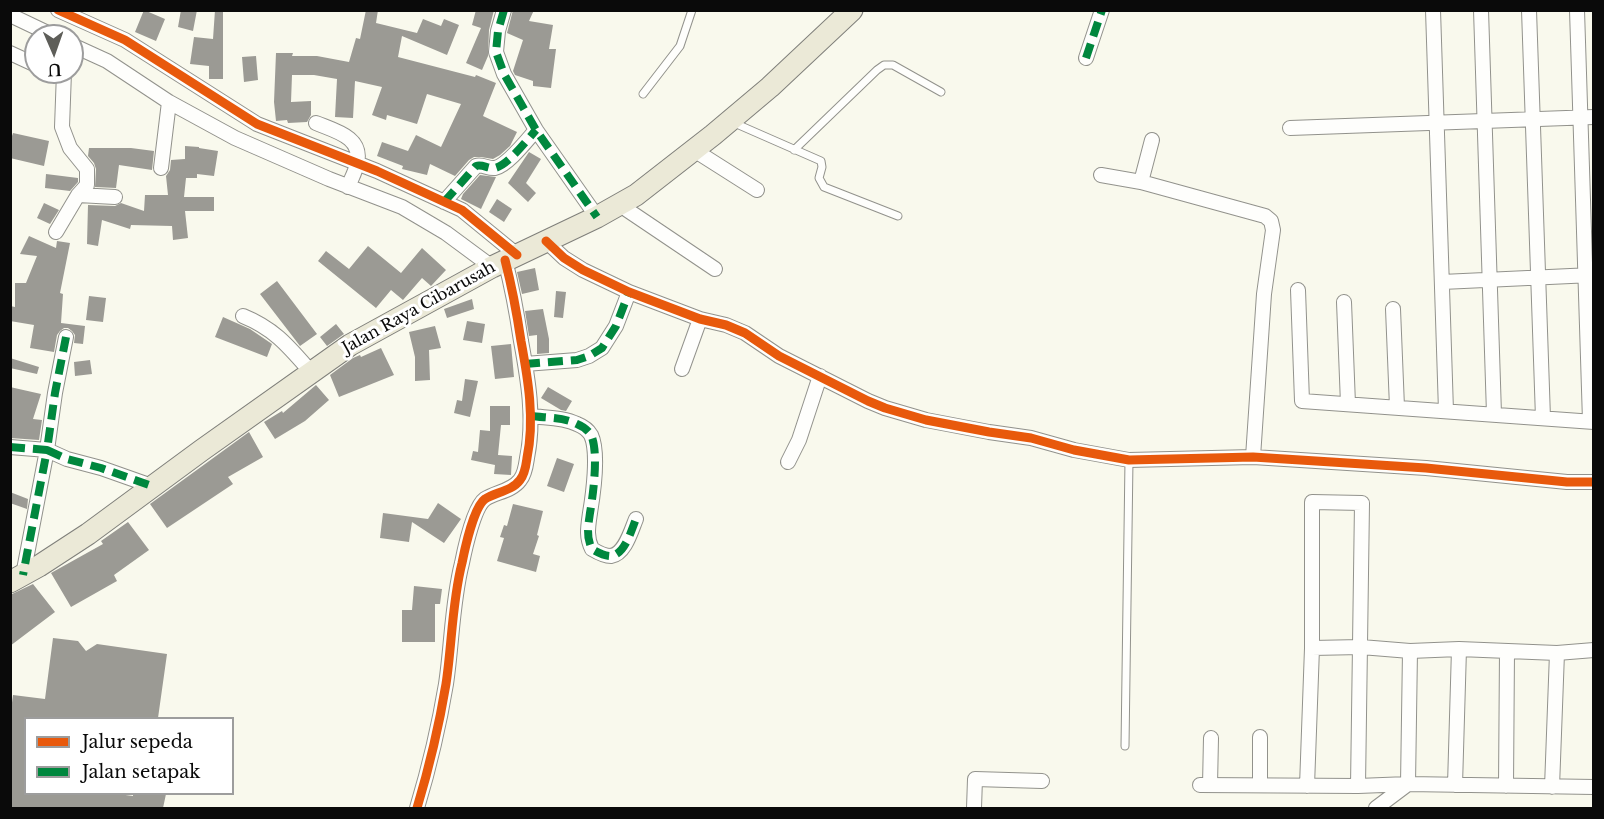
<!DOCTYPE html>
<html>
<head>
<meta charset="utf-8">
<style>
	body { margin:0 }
	#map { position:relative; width:1604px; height:819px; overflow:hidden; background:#f9f9ed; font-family:"Libre Baskerville",serif }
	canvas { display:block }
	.frame { position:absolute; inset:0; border:12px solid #0a0a0a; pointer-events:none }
	.legend { position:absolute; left:24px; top:717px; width:210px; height:78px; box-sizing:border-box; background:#fff; border:2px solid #9d9d9d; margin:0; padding:8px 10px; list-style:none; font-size:18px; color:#0a0a0a }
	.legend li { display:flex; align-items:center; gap:12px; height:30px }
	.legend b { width:30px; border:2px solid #9d9d9d }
	.north { position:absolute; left:24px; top:24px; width:60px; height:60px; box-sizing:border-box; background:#fff; border:2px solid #9d9d9d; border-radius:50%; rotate:178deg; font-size:16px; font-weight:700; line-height:24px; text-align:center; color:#0a0a0a }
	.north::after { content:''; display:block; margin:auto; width:21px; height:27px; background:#5e5e59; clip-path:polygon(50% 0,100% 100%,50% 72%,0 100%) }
</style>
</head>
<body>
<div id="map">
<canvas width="1604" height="819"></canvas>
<div class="frame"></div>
<ul class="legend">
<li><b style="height:8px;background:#e8590c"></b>Jalur sepeda</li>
<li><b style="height:8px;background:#00873e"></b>Jalan setapak</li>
</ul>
<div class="north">U</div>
</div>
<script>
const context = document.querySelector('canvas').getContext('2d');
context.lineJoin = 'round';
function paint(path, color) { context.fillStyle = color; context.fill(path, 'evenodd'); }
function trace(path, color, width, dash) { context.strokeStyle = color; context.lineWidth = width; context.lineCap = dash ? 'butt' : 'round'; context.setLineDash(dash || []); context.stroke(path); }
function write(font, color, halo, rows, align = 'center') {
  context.font = font + ' "Libre Baskerville",serif'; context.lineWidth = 6; context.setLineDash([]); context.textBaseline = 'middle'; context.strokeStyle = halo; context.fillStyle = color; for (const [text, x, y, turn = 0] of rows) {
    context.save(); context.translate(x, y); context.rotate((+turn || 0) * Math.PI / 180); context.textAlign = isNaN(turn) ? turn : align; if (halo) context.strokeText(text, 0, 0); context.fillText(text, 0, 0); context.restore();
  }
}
const building = new Path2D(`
	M144 10 165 19 156 41 135 32Z
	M181 10H197L193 31 178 27Z
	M215 10H223V79H209V66L190 64 194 37 213 39Z
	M366 10H378L376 23 417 33 423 19 441 26 444 19 459 25 447 55 402 36 398 57 475 77 476 75 496 83 483 116 517 132 510 146 500 155 493 159 481 157H474L469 160 455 176 430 164 427 175 402 169 403 166 377 156 382 142 408 151 416 135 441 147 461 104 427 94 417 124 387 115 386 120 372 115 382 87 355 81 353 118 335 117 337 79 314 75H292L291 102 311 101V115L307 122 288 123 287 120 276 121 274 102 276 53H293L292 56H317L349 62 356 38 360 39Z
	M476 10H494L489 30 488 56 482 70 466 63 481 28 472 25Z
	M513 10H534L529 21 553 25 549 49H556L551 88 533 86V81L515 75 513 71 523 40 507 33Z
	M256 56 258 80 244 82 242 57Z
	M13 133 49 141 44 166 10 158V142Z
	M185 146 199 147V148L218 151 214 176 197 174V178H186L184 197H214V211H185L188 238 173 240 172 226 131 225 130 229 102 220 98 246 87 244 88 205 115 206 121 203 144 211 145 195H168L166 176 170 170 171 160 185 159Z
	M89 148H131L154 151 152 170 119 165 116 188 95 187 96 169 94 163 88 156Z
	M529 152 541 159 526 183 536 193 528 202 508 183Z
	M46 174 78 178V182L70 191 45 188Z
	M480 175 496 177 481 209 461 199 463 194Z
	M497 199 512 209 504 222 489 212Z
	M44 203 59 210 50 224 37 218Z
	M29 236 56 248 57 241 70 243 60 293 63 294 61 323 85 326 83 344 74 343 75 335 72 331 68 328H64L60 331 57 335 54 352 30 348 34 325 10 321V306L15 307V283H26L37 256 20 254Z
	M368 246 401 273 422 248 446 270 431 286 422 278 403 300 391 290 376 308 318 261 326 251 349 269Z
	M535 268 539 290 522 294 517 272Z
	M277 281 317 334 300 346 260 294Z
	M556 291 566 292 563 318 554 317Z
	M89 296 106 298 103 322 86 320Z
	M472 299 474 309 447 318 444 309Z
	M543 309 549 339V353L537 354V335L529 336 525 311Z
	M223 317 250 329 272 344 267 357 215 337Z
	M467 321 485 324 482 343 463 340Z
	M336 324 344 334 327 346 320 337Z
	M435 326 441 348 429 350 430 380 415 381V357L409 332Z
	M511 344 514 377 495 379 491 346Z
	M381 348 394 375 339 397 330 375 353 358 360 355 361 357Z
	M10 358 39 367 37 374 10 368Z
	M90 360 92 374 75 376 74 362Z
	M465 379 478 381 470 417 454 413 457 400 462 401Z
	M316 385 329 400 305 421 275 439 264 422 282 411 283 413Z
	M10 387 41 394 33 419 42 420 39 440 10 438Z
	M548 387 572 401 566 411 561 410 541 398Z
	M490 406H510V425H501L498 455 512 456 511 475 494 474 495 465 471 460 473 451 478 452 480 430 490 431Z
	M249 432 263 457 228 477 233 484 167 528 150 504Z
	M557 458 574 464 564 492 547 486Z
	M10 492 28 499 27 509 10 503Z
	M438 503 461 519 444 543 412 522 409 542 380 538 383 513 428 519Z
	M513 504 543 511 537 535 539 536 533 554 540 556 536 572 497 561 504 538 500 537 504 525 507 526Z
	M128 522 149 550 114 575 117 581 71 607 51 573 103 544 101 541Z
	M33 584 55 612 10 646V595Z
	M414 586 442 589 440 604H435V642H402V610H412Z
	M53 638 78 641 86 651 97 644 167 654 158 718H26V794H118L133 796V794H166L163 808H10V718L13 695 45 699Z`);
const lane = new Path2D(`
	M643 94 680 46 692 10
	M732 122 821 161 822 167 819 178 824 187 898 216
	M794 150 877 70 884 65H893L941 92
	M1125 746 1129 460`);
const street = new Path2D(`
	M58 10 125 40 257 124 377 171 462 210 517 255
	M504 10 498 31 496 52 504 74 536 130 597 217
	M1433 10 1446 411
	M1481 10 1494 414
	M1529 10 1543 418
	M1577 10 1590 421
	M10 15 54 36
	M72 45 107 61 169 102 235 138 329 179 402 207 446 233 492 267
	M10 53 36 65
	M1086 58 1102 10
	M316 123C335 131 363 137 357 163 356 171 351 179 348 187
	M1290 128 1594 117
	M694 150 757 190
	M161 168 169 102
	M1101 175 1141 182 1265 216 1271 221 1273 230 1264 294 1253 457
	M1141 182 1152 140
	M78 195 115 197
	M444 202 476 166C483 164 488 169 495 168 508 165 527 140 536 130
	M620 205 715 269
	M56 232 78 195 87 185V169L70 148 62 127 64 72
	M546 241 564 258 583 270 629 292 700 319 726 325 745 333 779 356 868 401 885 408 926 420 989 432 1031 438 1074 450 1129 460 1253 457 1426 468 1567 482H1594
	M1442 282 1592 275
	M1298 290 1302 401 1594 422
	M1344 302 1348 404
	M1393 309 1397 407
	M243 316C275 329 289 347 311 372
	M66 337 55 393 47 450 67 459 101 468 152 486
	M525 364 577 360 589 356 602 348 616 326 629 292
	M682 369 700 319
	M531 416C546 418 563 417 577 424 582 426 588 430 591 435 599 452 593 495 590 513 588 527 586 537 592 549 597 552 604 556 611 556 625 554 631 531 636 519
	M10 447 47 450 23 575
	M788 462 799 440 820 376
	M1312 648V502L1362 503 1358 786
	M1200 785 1358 786 1408 784 1594 787
	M1210 785 1211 738
	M1260 785V737
	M1455 785 1459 649
	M1307 786 1312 648 1361 647 1410 651 1459 649 1557 653 1594 650
	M1506 786 1507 651
	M1552 787 1557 653
	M417 808C429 768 439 726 446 684 452 644 452 602 462 563 465 548 474 507 485 499 496 492 512 491 520 480 525 474 526 465 527 458 535 419 528 379 521 341 517 314 512 287 505 260
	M974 808 975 779 1042 781
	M1376 808 1408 784 1410 651`);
const primary = new Path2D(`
	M10 582 39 566 88 534 202 450 350 345 492 267 597 217 636 195 713 135 770 87 852 10`);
const quiet = new Path2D(`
	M504 10 498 31 496 52 504 74 536 130 597 217
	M1086 58 1102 10
	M444 202 476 166C483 164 488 169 495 168 508 165 527 140 536 130
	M66 337 55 393 47 450 67 459 101 468 152 486
	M525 364 577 360 589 356 602 348 616 326 629 292
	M531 416C546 418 563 417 577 424 582 426 588 430 591 435 599 452 593 495 590 513 588 527 586 537 592 549 597 552 604 556 611 556 625 554 631 531 636 519
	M10 447 47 450 23 575`);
const cycleway = new Path2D(`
	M58 10 125 40 257 124 377 171 462 210 517 255
	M546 241 564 258 583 270 629 292 700 319 726 325 745 333 779 356 868 401 885 408 926 420 989 432 1031 438 1074 450 1129 460 1253 457 1426 468 1567 482H1594
	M417 808C429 768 439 726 446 684 452 644 452 602 462 563 465 548 474 507 485 499 496 492 512 491 520 480 525 474 526 465 527 458 535 419 528 379 521 341 517 314 512 287 505 260`);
const streetNames = [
	["Jalan Raya Cibarusah",419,308,-29]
];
paint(building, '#9b9a94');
trace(lane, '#92928c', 9);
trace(street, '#92928c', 16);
trace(primary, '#7f7f7a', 23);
trace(lane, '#fefefc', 7);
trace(street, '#fefefc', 14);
trace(primary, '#ebe9d7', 21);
trace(quiet, '#00873e', 8, [15, 8]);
trace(cycleway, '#e8590c', 9);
write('16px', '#0a0a0a', '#fff', streetNames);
</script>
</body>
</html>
